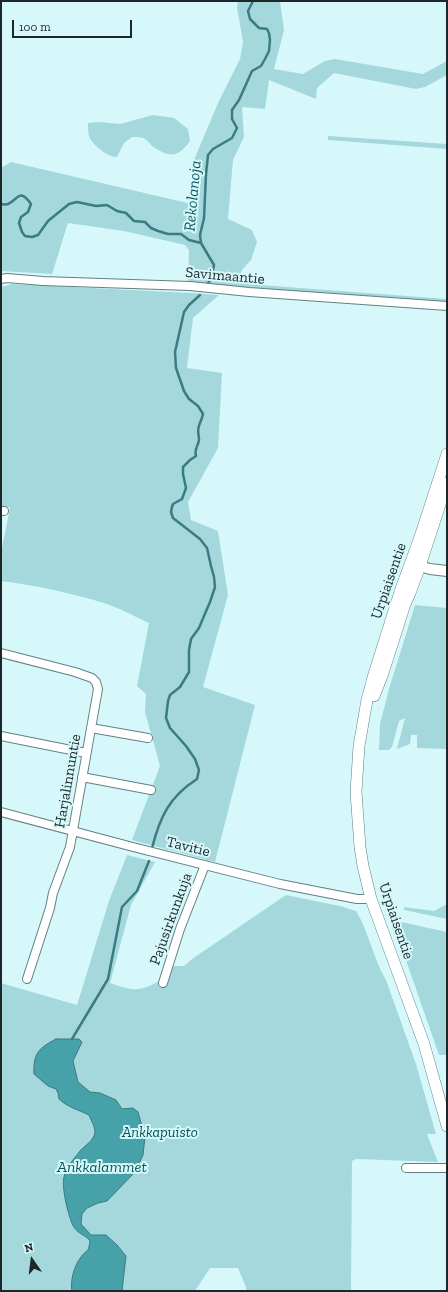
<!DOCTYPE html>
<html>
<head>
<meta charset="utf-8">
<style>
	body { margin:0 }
	#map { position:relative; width:448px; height:1292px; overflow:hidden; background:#d7f8fa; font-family:"Zilla Slab",serif }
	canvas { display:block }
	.frame { position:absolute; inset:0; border:2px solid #1b2728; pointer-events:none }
	.north { position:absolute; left:12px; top:1240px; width:40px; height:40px; -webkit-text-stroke:3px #d7f8fa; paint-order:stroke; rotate:346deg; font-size:11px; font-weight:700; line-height:16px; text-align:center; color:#1b2728 }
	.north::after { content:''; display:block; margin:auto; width:14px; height:18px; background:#1b2728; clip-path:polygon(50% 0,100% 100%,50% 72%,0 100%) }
	.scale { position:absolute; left:12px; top:20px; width:120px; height:18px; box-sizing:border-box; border:2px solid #1b2728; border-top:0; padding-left:5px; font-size:12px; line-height:14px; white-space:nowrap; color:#1b2728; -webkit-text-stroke:3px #d7f8fa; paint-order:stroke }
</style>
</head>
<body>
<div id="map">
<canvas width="448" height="1292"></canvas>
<div class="frame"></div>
<div class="north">N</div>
<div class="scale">100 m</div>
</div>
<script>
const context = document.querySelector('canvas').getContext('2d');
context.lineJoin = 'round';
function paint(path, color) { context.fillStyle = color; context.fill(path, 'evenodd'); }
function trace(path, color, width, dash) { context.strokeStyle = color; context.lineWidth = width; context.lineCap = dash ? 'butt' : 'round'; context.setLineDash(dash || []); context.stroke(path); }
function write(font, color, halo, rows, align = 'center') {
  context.font = font + ' "Zilla Slab",serif'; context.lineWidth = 4; context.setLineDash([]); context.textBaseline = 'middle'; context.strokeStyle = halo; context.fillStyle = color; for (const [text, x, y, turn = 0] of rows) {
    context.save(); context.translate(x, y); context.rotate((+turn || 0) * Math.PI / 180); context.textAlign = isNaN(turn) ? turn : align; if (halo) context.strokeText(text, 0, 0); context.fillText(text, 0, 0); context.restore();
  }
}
const green = new Path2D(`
	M238 1H280L284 30 274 69 303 74 325 61 335 59 423 74 447 61V75L425 87 416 89 334 73 317 88 316 99 269 80 265 109 242 107 244 137 233 160 228 219 252 230 257 242 251 260 242 270 237 280 247 284 447 299V302L235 288 188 283 189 250 185 245 124 231 68 223 52 274 1 271V168L11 162 192 204 194 160 218 103 240 59 243 42 237 8Z
	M153 115 174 118 188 129 190 141C178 158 169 158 152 146 150 144 148 141 145 139 142 137 136 137 132 137L124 143 117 157C109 158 92 145 89 136 88 132 88 127 88 123L99 122 120 124Z
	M328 136 447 144V149L328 140Z
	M12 284 191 293 219 295 193 318 187 368 222 373 218 448 188 502 191 520 218 531 228 595 203 687 255 705 215 862 132 840 160 766 145 712 146 694 137 686 149 623C134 616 119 608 104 603 70 593 35 585 1 581V553L10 508 1 506V287Z
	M415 605 447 608V749L417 748V735H411L410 744 397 749 405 718 399 721 392 747 389 750H379L380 724 389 689Z
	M127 855 155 862 131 905 110 983C130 990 139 993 159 981L166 983 173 966H184L192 959 286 895 340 906 356 911C369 932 373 958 386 980L416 1064 436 1134H427L438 1162 356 1159 352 1161 351 1291H246V1287L238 1268H210L195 1291H1V983L77 1005 109 901Z
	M447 904V919L404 910V907L434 911Z
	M392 920 447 932V1055H439Z`);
const water = new Path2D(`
	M56 1039H79L82 1042 73 1061 78 1082 90 1092 100 1093 116 1100 122 1109 133 1108 138 1112 145 1137 143 1155 135 1172 107 1201 98 1203 87 1208 82 1214 81 1224 91 1235H106L117 1245 126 1256 122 1291H72C70 1281 74 1266 81 1257 88 1248 88 1254 90 1241 86 1235 78 1234 74 1227 69 1220 61 1186 64 1177 66 1167 74 1159 80 1151 85 1145 94 1141 95 1132 95 1127 91 1120 89 1115 79 1110 67 1107 59 1099L58 1093 56 1089 48 1086 34 1074C33 1053 39 1048 56 1039Z`);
const stream = new Path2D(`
	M1 204C3 204 5 205 8 204 18 200 19 187 31 204L28 212 21 217 19 223 22 232 25 236 32 237 38 235 48 221 69 204 77 202 96 206 107 205 117 211 126 213 134 221 145 222 151 228 158 231 168 234H181L189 240 201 243
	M208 283 211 279 214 265 201 243 200 235 204 218 206 174 208 155 213 149 232 138 237 128 232 119V110L239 100 252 71 261 66 265 59 269 51 270 40 269 33 267 29 259 28 250 19 248 11 253 1
	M152 848C160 817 169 797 197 779L199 770 195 759 186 746 170 728 166 718 168 701 170 695 180 687 189 672V650L191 639 199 628 204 616 210 602 215 587 214 577 211 566 207 548 200 539 173 518 171 512 172 507 173 504 182 499 186 488 183 474V467L190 460 196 456C194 448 198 447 199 440 199 435 197 431 199 426 200 422 202 419 203 414L198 406 189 399 184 391 176 368 175 352 184 312 189 305 200 295
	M72 1039 108 979 122 907 137 891 149 861`);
const minor = new Path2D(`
	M1 279 7 278 43 281 190 286 249 292 447 306
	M1 511H4
	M1 653 75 672 92 678 96 682 98 689 70 847 53 893 50 908 27 979
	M91 728 148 738
	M1 736 86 753
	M82 777 151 790
	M1 812 133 847 280 884 357 899H371
	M163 983 180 929 205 865
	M406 1168H447`);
const tertiary = new Path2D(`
	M412 564 430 569 447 571`);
const secondary = new Path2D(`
	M447 454 419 540 401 589 374 674 367 700 359 746 356 792 360 847 363 866 371 899 424 1044 447 1126
	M374 696 382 676 405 604 410 593 420 566 447 483`);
const streetNames = [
	["Savimaantie",225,276,5],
	["Urpiaisentie",389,581,-71],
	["Harjalinnuntie",68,781,-80],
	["Tavitie",188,847,14],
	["Pajusirkunkuja",171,919,-70],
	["Urpiaisentie",396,921,71]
];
const parkNames = [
	["Ankkapuisto",160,1133]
];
const waterNames = [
	["Rekolanoja",193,196,-85],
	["Ankkalammet",102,1167]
];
paint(green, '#a5d8dc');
paint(water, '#47a1a8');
trace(water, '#3a7c82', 1);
trace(stream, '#3a7c82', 2.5);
trace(minor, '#628082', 10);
trace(tertiary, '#628082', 12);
trace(secondary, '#628082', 12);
trace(minor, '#fff', 8);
trace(tertiary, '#fff', 10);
trace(secondary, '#fff', 11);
write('15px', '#1b2728', '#d7f8fa', streetNames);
write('italic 15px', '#005459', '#d7f8fa', parkNames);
write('italic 16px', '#06575d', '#d7f8fa', waterNames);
</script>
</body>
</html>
